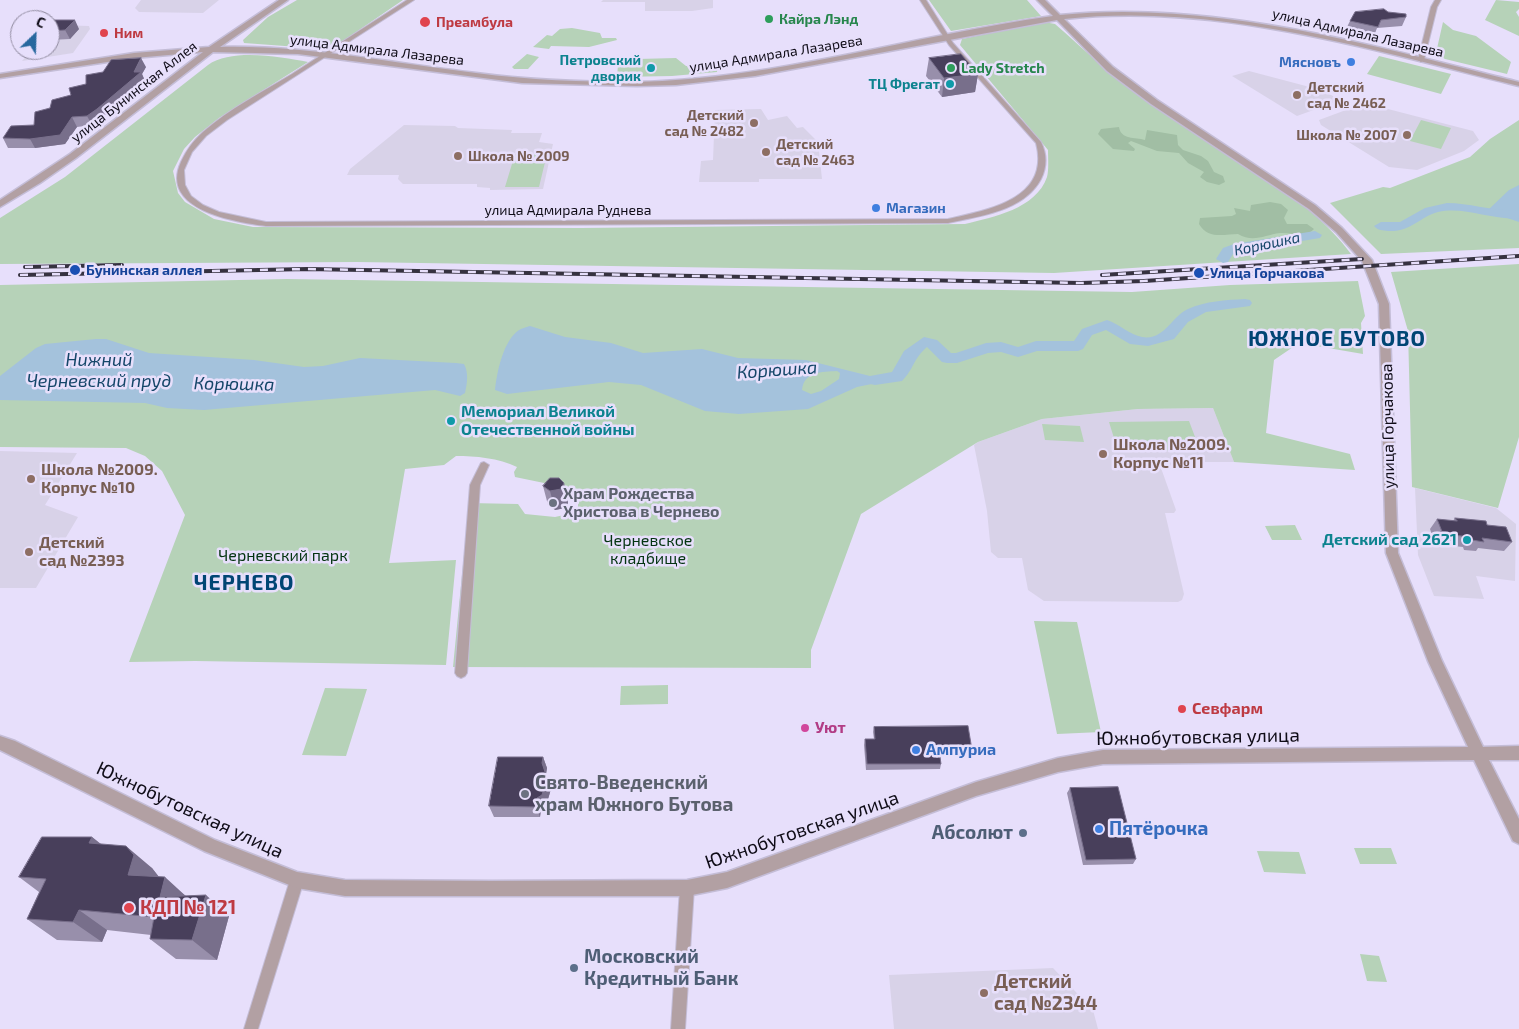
<!DOCTYPE html>
<html>
<head>
<meta charset="utf-8">
<style>
	body { margin:0 }
	#map { position:relative; width:1519px; height:1029px; overflow:hidden; background:#e7dffb; font-family:"Exo 2",sans-serif }
	canvas { display:block }
	.north { position:absolute; left:10px; top:10px; width:50px; height:50px; box-sizing:border-box; background:#e7dffb; border:1px solid #918ba0; border-radius:50%; rotate:24deg; font-size:14px; font-weight:700; line-height:20px; text-align:center; color:#0f0c17 }
	.north::after { content:''; display:block; margin:auto; width:18px; height:22px; background:#27689e; clip-path:polygon(50% 0,100% 100%,50% 72%,0 100%) }
</style>
</head>
<body>
<div id="map">
<canvas width="1519" height="1029"></canvas>
<div class="north">С</div>
</div>
<script>
const context = document.querySelector('canvas').getContext('2d');
context.lineJoin = 'round';
function paint(path, color) { context.fillStyle = color; context.fill(path, 'evenodd'); }
function trace(path, color, width, dash) { context.strokeStyle = color; context.lineWidth = width; context.lineCap = dash ? 'butt' : 'round'; context.setLineDash(dash || []); context.stroke(path); }
function write(font, color, halo, rows, align = 'center') {
  context.font = font + ' "Exo 2",sans-serif'; context.lineWidth = 5; context.setLineDash([]); context.textBaseline = 'middle'; context.strokeStyle = halo; context.fillStyle = color; for (const [text, x, y, turn = 0] of rows) {
    context.save(); context.translate(x, y); context.rotate((+turn || 0) * Math.PI / 180); context.textAlign = isNaN(turn) ? turn : align; if (halo) context.strokeText(text, 0, 0); context.fillText(text, 0, 0); context.restore();
  }
}
const education = new Path2D(`
	M141 0H219L203 13 139 12 135 8Z
	M603 0H713V8L692 11H645V2H601Z
	M56 25 89 26 90 29 73 53 22 61 32 50H50V32Z
	M1249 71 1321 90 1341 100 1297 116 1232 76Z
	M1357 101 1473 131 1479 140 1464 151 1417 170 1389 167 1321 125 1319 120 1354 107Z
	M761 109 768 120 787 116 797 128 803 127 818 142 822 179H759V182H699L701 161 713 160 715 110Z
	M404 125 455 126 458 128 512 130 511 133H542L539 142 553 144 543 189 490 190V188L477 187V184H403L398 179 399 175H347L350 169Z
	M1213 408 1234 462H1190L1187 469 1161 468 1176 510 1174 513H1165L1184 594 1182 600 1178 602 1044 601 1028 590 1022 558H998L991 552 987 511 974 445 978 442 1042 419 1138 409Z
	M0 451 77 453 45 505 78 517 36 588H0Z
	M1415 488 1496 508 1516 524 1515 581 1476 576 1484 599 1434 596 1418 555Z
	M1053 968 1093 1010 1098 1029H894L889 975Z`);
const green = new Path2D(`
	M297 0H403L340 43 312 48 244 43 243 40 268 17Z
	M929 0H1027L1041 16 951 31Z
	M1496 0 1519 2V9L1516 12 1519 17V36L1485 20Z
	M1044 22 1055 24C1087 52 1119 83 1154 106 1215 147 1309 195 1351 254L1054 273 357 262 0 264V218L65 177 208 65C232 48 281 57 308 62L219 118 195 137 184 149 173 171 178 193 185 202 214 219 253 227 581 228 965 224C993 217 1036 209 1047 177 1049 170 1048 158 1048 150L960 45 962 39Z
	M1443 22 1453 30 1476 36 1511 62 1507 74 1445 59 1436 53Z
	M572 28 600 33 602 38H616L617 40 589 47 551 46 549 49 533 47 547 35 552 36 560 29Z
	M527 54 539 57 528 69H514L512 67Z
	M1379 56 1451 74 1441 94 1367 74Z
	M676 58 686 66 718 64 717 72 672 76 617 77 618 65 637 63 638 59Z
	M1421 120 1451 128 1441 149 1410 141Z
	M1519 120V248L1381 254 1330 203 1383 187 1390 188 1470 157 1490 139Z
	M515 154H547L539 187H505Z
	M1519 264V437L1498 508 1412 487 1408 331 1391 272Z
	M287 279 1132 292 1230 285 1358 281 1365 316 1361 323 1363 354 1299 343 1274 360 1266 433 1350 454 1355 470 1234 462 1213 408 1138 409 1042 419 978 442 861 514 811 650V668L453 667 469 503 518 504 525 514 555 517 578 512V490L515 477 514 472 517 467C499 458 475 456 456 456L444 465 405 469 389 563 456 560 446 665 195 661 129 662 185 515 162 471 145 456 126 448 0 447V285Z
	M1189 421 1200 450 1118 451 1109 422Z
	M1042 424 1080 426 1084 442 1045 440Z
	M1295 525 1302 540H1272L1265 526Z
	M1034 621 1077 622 1101 732 1057 734Z
	M668 685V704L620 705 621 686Z
	M325 688 367 689 346 756 302 755Z
	M1354 848H1391L1397 864H1360Z
	M1257 851 1299 852 1306 874 1264 872Z
	M1360 954 1379 956 1387 982 1367 981Z`);
const forest = new Path2D(`
	M1119 127C1121 140 1135 137 1145 140L1147 130 1177 135 1178 145 1183 150 1201 156 1208 161 1214 172 1223 176 1225 182 1219 185 1207 182 1200 177 1204 172 1188 163 1179 153 1157 151 1131 141 1128 143 1135 149 1134 151 1113 149 1098 134 1101 129Z
	M1270 202 1281 204 1288 210 1284 218 1287 224H1307L1314 229C1304 239 1293 232 1280 233 1265 235 1253 243 1238 234 1225 234 1208 240 1199 224L1200 218 1232 216 1236 214 1234 208 1250 211 1251 205Z`);
const water = new Path2D(`
	M1519 185V222L1487 211 1509 190Z
	M530 326 565 337 611 343 643 353 702 349 738 358 806 360 878 378 894 377 896 379 857 387 808 409 739 414 705 411 641 385 609 382 507 394 495 390C497 372 503 341 519 330 522 328 527 327 530 326ZM837 371 840 373 839 379 821 391 811 394 802 390C804 371 822 372 837 371Z
	M96 339H106L149 353 254 360 304 367 323 366 360 358 456 363 464 364C469 373 467 384 465 393L460 396 435 390 204 410 167 408 145 403 0 400V376L36 348 45 344Z`);
const river = new Path2D(`
	M1447 203C1471 203 1495 212 1519 210V218C1492 221 1466 206 1438 212 1419 217 1412 232 1388 231 1383 230 1378 231 1374 226L1381 222H1400L1425 208Z
	M1315 231 1322 235 1320 238 1242 251 1233 254 1228 262 1223 263 1216 259 1223 248 1234 244Z
	M1245 299 1250 300 1252 303 1250 306 1206 312 1188 322 1174 339 1148 346 1130 344 1106 330 1092 335 1083 349 1078 351H1037L1018 357 1001 352 988 353 957 363H947L942 362 927 347C913 359 914 369 902 381L875 385 870 384 867 380 870 376 892 372 904 351 924 337 937 340 951 353H956L986 343 1001 342 1018 347 1036 341H1074L1082 329 1107 320C1119 324 1130 335 1142 337 1164 341 1171 317 1188 309 1206 301 1226 300 1245 299Z`);
const minor = new Path2D(`
	M407 0H414L227 120 206 136 192 152 184 170 185 185 191 196 203 205 219 212 266 222 948 219C988 210 1051 199 1036 143L949 45 920 0H926L953 43 1041 142C1047 154 1047 167 1041 179 1024 211 980 216 948 223L266 226C235 222 159 210 181 162 186 151 193 141 203 132 229 109 262 92 292 74 330 49 369 25 407 0Z
	M1435 0H1441L1437 7 1424 60 1421 62 1418 60 1431 7Z
	M484 462 489 465 480 485 467 673 465 676 461 678 457 676 455 673 470 485 481 463Z
	M297 874 302 875 304 880 258 1029H244L290 880 292 875Z
	M687 881 692 883 694 888 685 1029H671L680 888 682 883Z`);
const tertiary = new Path2D(`
	M279 0H288L220 47C306 45 391 63 476 73 529 80 582 82 636 82 778 79 913 35 1053 16L1037 0H1045L1060 15C1215 0 1370 45 1519 82V86C1372 50 1217 2 1064 19L1113 67 1157 100 1315 205 1342 228 1372 260 1389 304 1398 553 1442 661 1483 747 1519 746V760H1489L1519 819V844L1513 841 1474 760 1103 764 1058 772 976 796 727 888 687 896H345L297 888 204 851 0 750V736L15 741 215 840 297 872 345 880 492 881 687 880 727 872 976 782 1058 758 1103 750 1468 747 1428 661 1386 553 1379 304 1362 261 1336 232 1309 209 1151 104 1107 71 1057 20 755 76 676 85 637 86 522 83 298 54 213 52 76 158 40 183 0 207V200L70 154 203 52 134 58 0 78V74L134 53 209 47Z`);
const rail = new Path2D(`
	M25 267 122 265
	M20 275 307 269 1081 283 1144 281 1519 256
	M1102 275 1362 259`);
const wall = new Path2D(`
	M1406 17 1402 26 1377 28 1374 36 1346 29 1350 21Z
	M50 23 79 29 70 39 50 40Z
	M929 58 978 74 975 92 942 97 926 76Z
	M146 67 142 74 145 81 102 118 92 125 77 127 65 144 35 148H8L3 138 34 125 50 108 71 95 86 84Z
	M564 483 568 503 565 508 555 510 548 505 543 486Z
	M1455 518 1487 525 1512 542 1504 551 1478 548 1476 551 1464 550 1463 547 1435 544 1430 529 1437 519 1453 521Z
	M874 727 972 750 970 755 940 756 941 764 940 769 866 770 864 745 865 739H874L873 732Z
	M543 757 547 768 546 774 551 789 546 806 541 809 540 817H494L489 806Z
	M1070 788 1136 859 1133 864 1083 865 1067 793Z
	M92 837 101 844 152 868 159 877 186 896 229 916 217 960 176 959 150 939 151 935 107 930 102 942 57 940 27 919 39 892 19 877Z`);
const shadedWall = new Path2D(`
	M75 20 79 29 70 39 65 30Z
	M141 58 146 67 142 74 145 81 102 118 92 125 87 116 134 72Z
	M978 74 975 92 942 97 944 78Z
	M72 117 77 127 65 144 35 148 30 139Z
	M564 483 568 503 565 508 555 510 550 491Z
	M543 757 547 768 546 774 542 763Z
	M547 778 551 789 546 806 541 809 540 817 536 807 537 798Z
	M92 837 119 859 89 843Z
	M126 846 152 868 159 877 128 875Z
	M165 877 189 899 160 897Z
	M206 895 229 916 217 960 192 940Z
	M79 910 107 930 102 942 73 922Z`);
const building = new Path2D(`
	M1384 9 1388 12 1406 14V17L1381 20 1378 27 1350 21 1355 12Z
	M53 20H75L65 30 50 31V23Z
	M961 54 978 74 944 78 929 58Z
	M141 58 134 72H141L97 109 87 116 72 117 60 135 30 139 3 138 11 126 34 125 35 112 50 108 52 100 71 95 69 88 86 84V75L103 72 111 60Z
	M550 478H559L564 483 561 489 550 491 543 486Z
	M1455 518 1486 521 1487 525 1506 527 1512 542 1482 538 1484 542 1472 540 1471 537 1443 534 1437 519 1457 521Z
	M968 726 972 750H939L941 764H867L865 739H875L874 727Z
	M498 757H543L542 763 547 778 542 795 537 798 536 807 489 806Z
	M1118 787 1136 859 1086 860 1070 788Z
	M42 837H92L89 843 126 846 134 855 128 875 165 877 160 897 206 895 192 940 150 939 154 917 79 910 73 922 27 919 46 879 19 877Z`);
const markers = [
	[769,19,5,"#2e9e5b"],
	[425,22,6,"#e0444e"],
	[104,33,5,"#e0444e"],
	[1351,62,5,"#3f7fe0"],
	[651,68,5,"#0f9aa8"],
	[951,68,5,"#2e9e5b"],
	[950,84,5,"#0f9aa8"],
	[1297,95,5,"#8d6e63"],
	[754,123,5,"#8d6e63"],
	[1407,135,5,"#8d6e63"],
	[766,152,5,"#8d6e63"],
	[458,156,5,"#8d6e63"],
	[876,208,5,"#3f7fe0"],
	[75,270,6,"#1a4fb4"],
	[1199,273,6,"#1a4fb4"],
	[451,421,5,"#0f9aa8"],
	[1103,454,5,"#8d6e63"],
	[31,479,5,"#8d6e63"],
	[553,503,5,"#6b7280"],
	[1467,540,5,"#0f9aa8"],
	[29,552,5,"#8d6e63"],
	[1182,709,5,"#e0444e"],
	[805,728,5,"#d1479c"],
	[916,750,5,"#3f7fe0"],
	[525,794,5,"#6b7280"],
	[1099,829,5,"#3f7fe0"],
	[1023,833,5,"#5c6f8a"],
	[129,908,6,"#e0444e"],
	[574,968,5,"#5c6f8a"],
	[984,993,5,"#8d6e63"]
];
const farLeisurenames = [
	["Кайра Лэнд",779,19],
	["Lady Stretch",961,68]
];
const farHealthnames = [
	["Преамбула",436,22],
	["Ним",114,33]
];
const farStreetnames = [
	["улица Адмирала Лазарева",1358,33,13],
	["улица Адмирала Лазарева",377,50,7],
	["улица Адмирала Лазарева",776,54,-9],
	["улица Бунинская Аллея",134,92,-38],
	["улица Адмирала Руднева",568,210]
];
const farCulturenames = [
	["Петровский",641,60],
	["дворик",641,76],
	["ТЦ Фрегат",940,84]
];
const farShopnames = [
	["Мясновъ",1341,62],
	["Магазин",886,208,"left"]
];
const farEducationnames = [
	["Детский",1307,87],
	["сад № 2462",1307,103],
	["Детский",744,115,"right"],
	["сад № 2482",744,131,"right"],
	["Школа № 2007",1397,135,"right"],
	["Детский",776,144],
	["сад № 2463",776,160],
	["Школа № 2009",468,156]
];
const farTransitnames = [
	["Бунинская аллея",86,270],
	["Улица Горчакова",1210,273]
];
const farWaternames = [
	["Корюшка",1267,244,-12]
];
const cultureNames = [
	["Мемориал Великой",461,412],
	["Отечественной войны",461,430],
	["Детский сад 2621",1457,540,"right"]
];
const streetNames = [
	["улица Горчакова",1388,426,-91]
];
const educationNames = [
	["Школа №2009.",1113,445],
	["Корпус №11",1113,463],
	["Школа №2009.",41,470],
	["Корпус №10",41,488],
	["Детский",39,543],
	["сад №2393",39,561]
];
const worshipNames = [
	["Храм Рождества",563,494],
	["Христова в Чернево",563,512]
];
const parkNames = [
	["Черневское",648,541],
	["кладбище",648,559],
	["Черневский парк",283,556]
];
const healthNames = [
	["Севфарм",1192,709]
];
const hotelNames = [
	["Уют",815,728]
];
const shopNames = [
	["Ампуриа",926,750]
];
const waterNames = [
	["Нижний",99,360],
	["Черневский пруд",99,381],
	["Корюшка",777,370,-4],
	["Корюшка",234,384,1]
];
const nearStreetnames = [
	["Южнобутовская улица",1198,737,-1],
	["Южнобутовская улица",190,810,25],
	["Южнобутовская улица",802,830,-19]
];
const nearWorshipnames = [
	["Свято-Введенский",535,783],
	["храм Южного Бутова",535,805]
];
const nearShopnames = [
	["Пятёрочка",1109,829]
];
const nearServicenames = [
	["Абсолют",1013,833],
	["Московский",584,957,"left"],
	["Кредитный Банк",584,979,"left"]
];
const nearHealthnames = [
	["КДП № 121",140,908]
];
const nearEducationnames = [
	["Детский",994,982],
	["сад №2344",994,1004]
];
const districtNames = [
	["ЮЖНОЕ БУТОВО",1337,339],
	["ЧЕРНЕВО",244,583]
];
paint(education, '#d8d2e8');
paint(green, '#b6d2b8');
paint(forest, '#a1bea4');
paint(water, '#a4c2dc');
paint(river, '#a4c2dc');
trace(minor, '#c4bdd7', 2);
trace(tertiary, '#c4bdd7', 3);
paint(minor, '#b2a0a3');
paint(tertiary, '#b2a0a3');
trace(rail, '#363240', 4);
trace(rail, '#e7dffb', 2.5, [8]);
paint(wall, '#988fab');
paint(shadedWall, '#786f8b');
paint(building, '#483f5b');
trace(building, '#786f8b', 1);
for (const [x, y, r, color] of markers) { const dot = new Path2D(); dot.arc(x, y, r, 0, 2 * Math.PI); context.fillStyle = color; context.fill(dot); trace(dot, '#e7dffb', 2); }
write('bold 14px', '#27864d', '#e7dffb', farLeisurenames, 'left');
write('bold 14px', '#be3a42', '#e7dffb', farHealthnames, 'left');
write('14px', '#0f0c17', '#e7dffb', farStreetnames);
write('bold 14px', '#0d838f', '#e7dffb', farCulturenames, 'right');
write('bold 14px', '#366cbe', '#e7dffb', farShopnames, 'right');
write('bold 14px', '#785e54', '#e7dffb', farEducationnames, 'left');
write('bold 14px', '#164399', '#e7dffb', farTransitnames, 'left');
write('italic 15px', '#154669', '#e7dffb', farWaternames);
write('bold 16px', '#0d838f', '#e7dffb', cultureNames, 'left');
write('16px', '#0f0c17', '#e7dffb', streetNames);
write('bold 16px', '#785e54', '#e7dffb', educationNames, 'left');
write('bold 16px', '#5b616d', '#e7dffb', worshipNames, 'left');
write('16px', '#033410', '#e7dffb', parkNames);
write('bold 16px', '#be3a42', '#e7dffb', healthNames, 'left');
write('bold 16px', '#b23c85', '#e7dffb', hotelNames, 'left');
write('bold 16px', '#366cbe', '#e7dffb', shopNames, 'left');
write('italic 18px', '#154669', '#e7dffb', waterNames);
write('19px', '#0f0c17', '#e7dffb', nearStreetnames);
write('bold 19px', '#5b616d', '#e7dffb', nearWorshipnames, 'left');
write('bold 19px', '#366cbe', '#e7dffb', nearShopnames, 'left');
write('bold 19px', '#4e5e75', '#e7dffb', nearServicenames, 'right');
write('bold 19px', '#be3a42', '#e7dffb', nearHealthnames, 'left');
write('bold 19px', '#785e54', '#e7dffb', nearEducationnames, 'left');
context.letterSpacing = '1px';
write('bold 21px', '#004574', '#e7dffb', districtNames);
context.letterSpacing = '0px';
</script>
</body>
</html>
